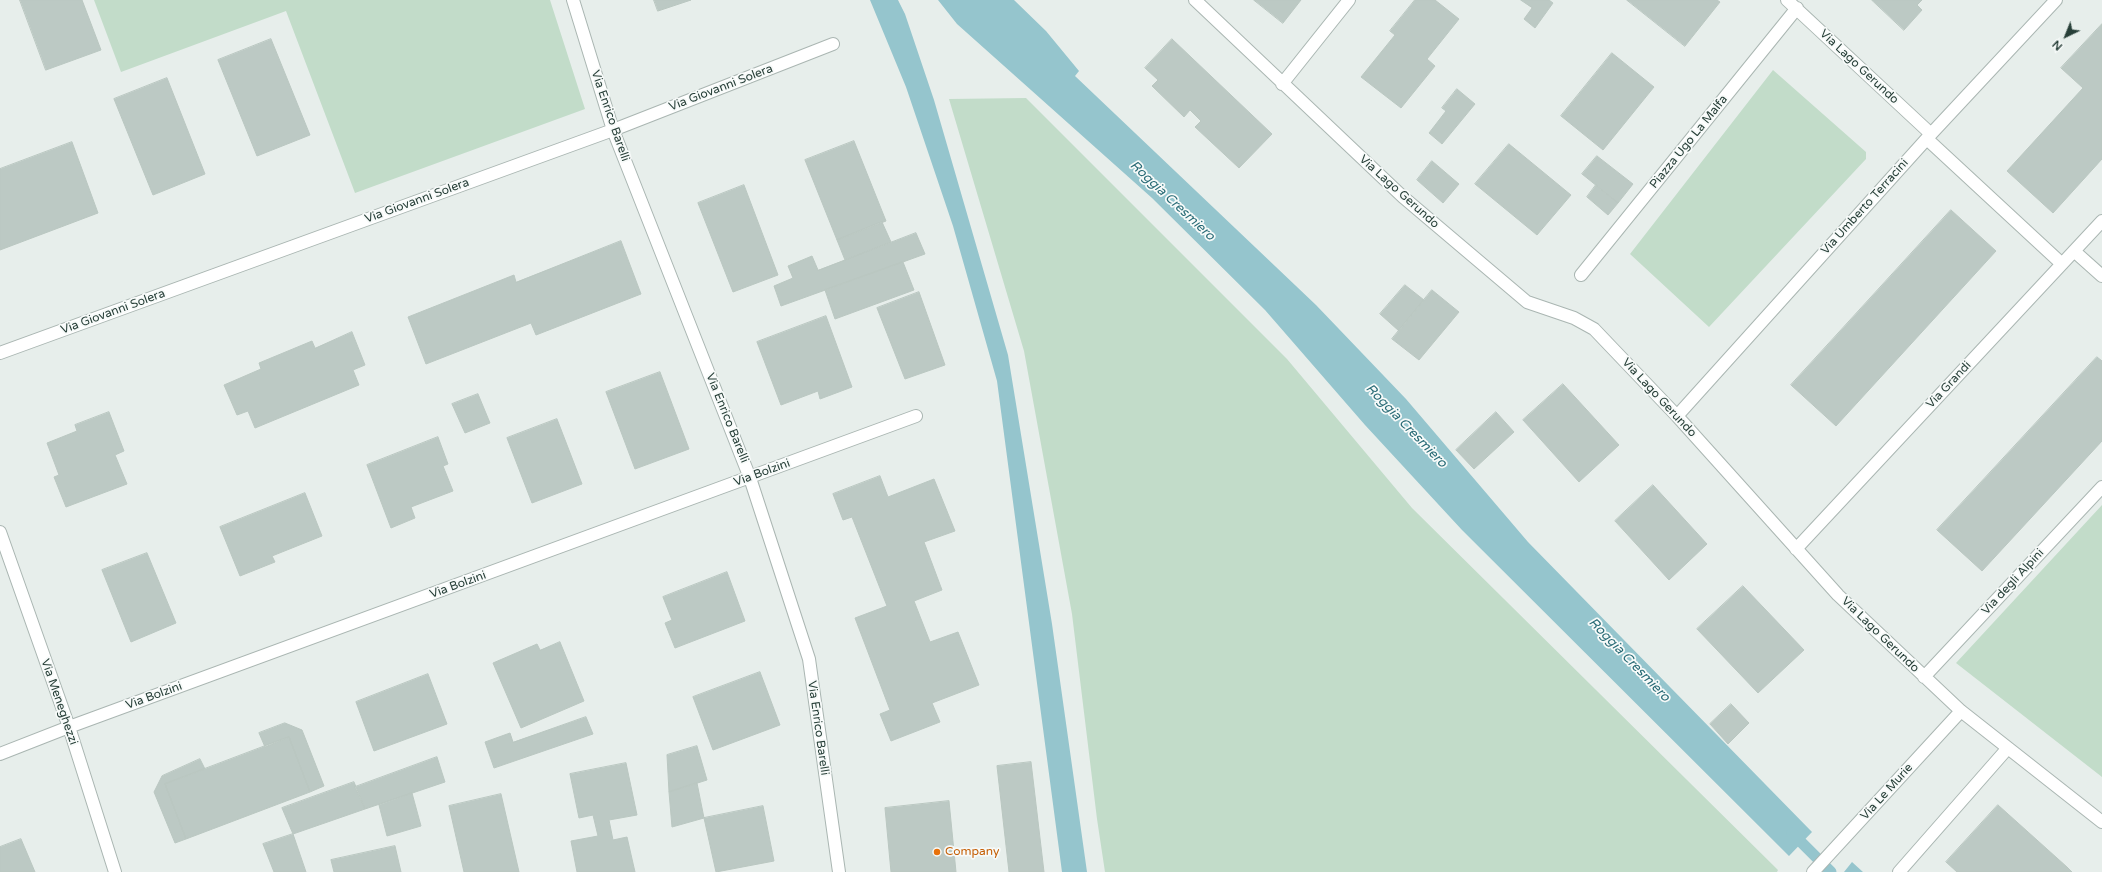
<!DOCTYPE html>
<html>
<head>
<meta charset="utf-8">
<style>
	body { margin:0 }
	#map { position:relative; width:2102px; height:872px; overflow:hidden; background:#e7eeeb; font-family:"Varela Round",sans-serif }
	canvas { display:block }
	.north { position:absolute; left:2046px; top:16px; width:40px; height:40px; -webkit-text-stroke:3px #f7faf9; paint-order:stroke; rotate:223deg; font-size:11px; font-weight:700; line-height:16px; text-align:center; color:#273f38 }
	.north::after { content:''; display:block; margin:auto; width:14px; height:18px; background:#273f38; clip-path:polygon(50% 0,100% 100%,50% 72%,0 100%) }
</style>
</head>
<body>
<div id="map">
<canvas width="2102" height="872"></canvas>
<div class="north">N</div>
</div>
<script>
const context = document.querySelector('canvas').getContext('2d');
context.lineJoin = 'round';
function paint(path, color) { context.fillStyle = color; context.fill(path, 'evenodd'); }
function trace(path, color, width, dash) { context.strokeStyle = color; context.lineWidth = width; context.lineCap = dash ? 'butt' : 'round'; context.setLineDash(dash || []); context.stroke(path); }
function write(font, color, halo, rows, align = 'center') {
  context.font = font + ' "Varela Round",sans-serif'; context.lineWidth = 3.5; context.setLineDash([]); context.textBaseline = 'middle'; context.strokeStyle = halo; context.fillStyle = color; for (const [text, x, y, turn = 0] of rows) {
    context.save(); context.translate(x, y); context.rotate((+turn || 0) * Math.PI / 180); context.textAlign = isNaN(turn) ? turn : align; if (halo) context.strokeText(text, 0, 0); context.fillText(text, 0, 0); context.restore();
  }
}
const green = new Path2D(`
	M94 0H550L585 109 355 193 286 11 121 72Z
	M1773 70 1866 152V159L1709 327 1630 254Z
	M1026 98 1287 359 1412 508 1778 870 1777 872H1105L1097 819 1072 614 1024 351 949 99Z
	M2102 505V777L1956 663Z`);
const water = new Path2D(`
	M870 0H898L905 14 934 100 1008 355 1052 624 1087 872H1062L997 381 953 226 906 87Z
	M938 0H1014L1046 31 1079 71 1075 76 1316 305 1406 399 1528 542 1812 832 1789 856 1462 530 1365 425 1265 310 1152 198 957 24Z
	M1852 862 1863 872H1844Z`);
const stream = new Path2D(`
	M1792 833 1831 872`);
const building = new Path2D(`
	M20 0H82L101 50 46 70Z
	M654 0H691L658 11Z
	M1254 0H1301L1283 23Z
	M1415 0H1435L1459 19 1427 59 1435 66 1401 108 1361 77 1395 35 1390 31Z
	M1521 0H1549L1553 3 1535 28 1524 19 1532 8Z
	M1627 0H1717L1720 2 1685 46Z
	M1872 0H1922L1917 5 1922 10 1904 30Z
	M2102 24V159L2053 213 2007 171 2083 88 2061 68Z
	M271 39 310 135 257 156 218 60Z
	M1172 39 1272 134 1239 168 1195 127 1201 121 1190 110 1184 117 1152 86 1158 80 1145 68Z
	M1612 53 1654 87 1603 150 1561 116Z
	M167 78 205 174 153 195 114 99Z
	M1457 89 1475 104 1442 144 1429 133 1446 111 1442 108Z
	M854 141 886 221 837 240 805 160Z
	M72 142 98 213 0 250V169Z
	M1509 144 1571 195 1537 235 1475 184Z
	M1597 156 1633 184 1618 203 1582 174Z
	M1432 161 1459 184 1443 203 1417 180Z
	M744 185 778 275 733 292 698 203Z
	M1596 185 1618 203 1608 215 1587 197Z
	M1951 210 1996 251 1836 426 1791 385Z
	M882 222 891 242 845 260 837 240Z
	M916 233 925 254 781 306 774 286 793 278 788 266 812 256 818 270Z
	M621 241 641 294 536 335 531 323 426 364 408 317 514 275 516 282Z
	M903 262 914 290 835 319 825 290Z
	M1405 285 1424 300 1399 331 1380 314Z
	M1432 290 1459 312 1419 360 1392 339Z
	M919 292 945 365 905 379 877 308Z
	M826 316 852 387 820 399 818 391 781 405 757 342Z
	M352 332 365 365 353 370 359 385 255 428 248 411 237 415 224 385 261 369 259 363 312 341 315 348Z
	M2097 357 2102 361V441L1982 571 1937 530Z
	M660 372 689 449 635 469 606 392Z
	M1563 384 1619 445 1579 482 1523 420Z
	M478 394 490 423 465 433 452 404Z
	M109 412 124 451 115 455 127 484 66 507 54 477 59 475 47 443 77 431 75 425Z
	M1496 412 1514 432 1474 469 1456 450Z
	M557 419 582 484 532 503 507 438Z
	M438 437 448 464 443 466 453 491 411 507 415 518 391 528 367 465Z
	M880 476 888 497 934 479 955 531 924 542 942 590 914 601 930 642 958 632 979 685 932 703 940 722 891 741 880 714 890 710 855 618 887 606 852 517 843 520 833 494Z
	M1653 485 1707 544 1669 580 1615 521Z
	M305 493 322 536 272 556 275 562 240 576 220 527Z
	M147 553 176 623 131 642 102 570Z
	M727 572 745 621 675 648 665 623 672 620 663 597Z
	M1743 586 1804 650 1758 693 1697 629Z
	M560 642 584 701 521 728 493 663 537 644 540 650Z
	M760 672 780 725 713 750 693 697Z
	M428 674 447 724 374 751 356 702Z
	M1731 704 1749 723 1728 744 1710 724Z
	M586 717 593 734 494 768 485 742 510 733 513 742Z
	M285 723 302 730 324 786 310 792 289 737 265 747 259 733Z
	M289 737 310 792 186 839 165 784Z
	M697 746 707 780 669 792 667 755Z
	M437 757 445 782 365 809 355 787Z
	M200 759 205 769 165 784 186 839 175 843 154 792 162 776Z
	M1031 762 1044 872H1009L997 766Z
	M626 763 637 815 609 820 613 840 627 837 635 872H577L571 841 598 836 593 815 579 818 570 774Z
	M354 782 365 809 293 834 282 808Z
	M697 783 704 818 672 827 669 792Z
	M412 793 421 826 387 836 379 805Z
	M501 794 519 872H464L449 806Z
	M949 801 956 872H891L885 808Z
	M1998 805 2067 867 2072 872H1957L1946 862Z
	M763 806 774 861 716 872 704 818Z
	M293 834 306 872H274L263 844Z
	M21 839 35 872H0V847Z
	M395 846 401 872H334L331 860Z`);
const minor = new Path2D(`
	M573 0 613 130 750 478 809 659 839 872
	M1195 0 1403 197 1527 302 1574 318 1594 329 1677 416 1838 595 1961 711 2102 822
	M1787 0 1931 134
	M1282 84 1349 0
	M1927 139 2062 264
	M2074 251 2102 276
	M1581 275 1797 8
	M0 353 613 130 833 44
	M1677 416 1931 134 2056 0
	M0 532 69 727 115 872
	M1796 549 2102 221
	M1924 677 2102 487
	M0 754 69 727 916 416
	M1813 872 1961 711
	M1899 872 2007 749`);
const markers = [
	[937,852,4,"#e8710a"]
];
const streetNames = [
	["Via Lago Gerundo",1859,67,43],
	["Via Giovanni Solera",721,88,-21],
	["Via Enrico Barelli",610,116,71],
	["Piazza Ugo La Malfa",1689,142,-51],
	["Via Lago Gerundo",1399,192,42],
	["Via Giovanni Solera",417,201,-20],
	["Via Umberto Terracini",1865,207,-48],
	["Via Giovanni Solera",113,312,-20],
	["Via Grandi",1949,385,-47],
	["Via Lago Gerundo",1659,398,47],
	["Via Enrico Barelli",727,418,68],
	["Via Bolzini",762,473,-20],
	["Via degli Alpini",2013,582,-47],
	["Via Bolzini",458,585,-20],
	["Via Lago Gerundo",1880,635,44],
	["Via Bolzini",154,696,-20],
	["Via Meneghezzi",59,702,71],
	["Via Enrico Barelli",818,728,82],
	["Via Le Murie",1887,792,-48]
];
const foodNames = [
	["Company",945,852]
];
const waterNames = [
	["Roggia Cresmiero",1172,201,43],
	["Roggia Cresmiero",1406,426,46],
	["Roggia Cresmiero",1629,660,46]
];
paint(green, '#c2dcc9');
paint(water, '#95c5cd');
trace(stream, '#95c5cd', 11);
paint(building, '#bcc9c4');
trace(building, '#bac7c1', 1);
trace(minor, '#aab6b2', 14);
trace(minor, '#fff', 12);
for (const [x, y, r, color] of markers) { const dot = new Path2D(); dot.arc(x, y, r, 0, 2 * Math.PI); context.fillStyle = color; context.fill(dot); trace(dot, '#f7faf9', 1.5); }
write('12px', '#273f38', '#f7faf9', streetNames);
write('12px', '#c56008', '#f7faf9', foodNames, 'left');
write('italic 13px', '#276a75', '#f7faf9', waterNames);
</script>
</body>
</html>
